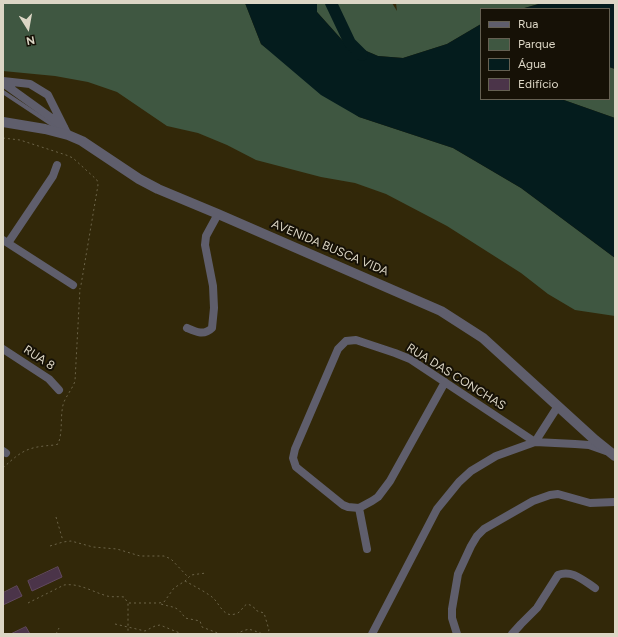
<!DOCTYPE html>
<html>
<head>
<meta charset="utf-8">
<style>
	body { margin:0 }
	#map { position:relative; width:618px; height:637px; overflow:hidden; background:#322809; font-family:Figtree,sans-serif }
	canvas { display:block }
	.frame { position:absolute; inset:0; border:4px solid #dcd6c5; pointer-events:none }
	.legend { position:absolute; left:480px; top:8px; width:130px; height:92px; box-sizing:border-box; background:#161106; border:1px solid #656052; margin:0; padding:5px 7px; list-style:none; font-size:12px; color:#dcd6c5 }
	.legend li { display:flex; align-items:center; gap:8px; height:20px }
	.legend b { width:20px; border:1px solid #656052 }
	.north { position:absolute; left:8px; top:8px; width:40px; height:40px; -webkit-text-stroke:3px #161106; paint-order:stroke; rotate:169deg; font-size:11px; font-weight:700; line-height:16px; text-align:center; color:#dcd6c5 }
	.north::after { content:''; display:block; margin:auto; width:14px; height:18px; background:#dcd6c5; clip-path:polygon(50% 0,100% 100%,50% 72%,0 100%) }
</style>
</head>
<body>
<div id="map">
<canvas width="618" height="637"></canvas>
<div class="frame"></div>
<ul class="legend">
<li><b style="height:5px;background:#5f5e6c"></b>Rua</li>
<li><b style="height:11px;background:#3f5741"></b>Parque</li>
<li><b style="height:11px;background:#041c1d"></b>Água</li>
<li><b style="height:11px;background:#4b3449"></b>Edifício</li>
</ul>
<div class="north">N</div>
</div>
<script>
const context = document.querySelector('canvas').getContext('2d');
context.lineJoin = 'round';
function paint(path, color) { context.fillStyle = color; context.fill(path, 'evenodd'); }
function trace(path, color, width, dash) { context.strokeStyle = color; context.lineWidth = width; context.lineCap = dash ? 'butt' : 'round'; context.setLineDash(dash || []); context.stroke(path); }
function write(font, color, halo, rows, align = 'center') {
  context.font = font + ' Figtree,sans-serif'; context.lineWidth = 4; context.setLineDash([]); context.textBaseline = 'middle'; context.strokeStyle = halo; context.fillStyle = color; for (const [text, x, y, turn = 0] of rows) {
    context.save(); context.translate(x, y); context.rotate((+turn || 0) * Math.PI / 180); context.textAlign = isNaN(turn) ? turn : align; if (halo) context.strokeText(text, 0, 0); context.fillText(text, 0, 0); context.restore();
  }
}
const green = new Path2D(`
	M3 3H245L261 44 359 117 453 148 521 188 615 258V316L575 310 548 294 521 273 447 226 386 194 355 183 321 177 256 160 227 145 198 133 167 126 117 92 88 82 55 76 3 71Z
	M317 3H392L397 11 396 3H542L521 9H481V24L447 44 403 58 378 56 343 41 317 12Z
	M609 67 615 69V118L561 99H609Z`);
const water = new Path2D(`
	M245 3H317V12L343 41 378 56 403 58 447 44 481 24V99H561L615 118V258L521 188 453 148 359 117 321 95 261 44Z
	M542 3H615V69L609 67V9H521Z`);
const river = new Path2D(`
	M331 3 350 43 362 55`);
const building = new Path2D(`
	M58 567 62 577 32 591 28 581Z
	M17 586 22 596 3 605V593Z
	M26 627 30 634H11Z`);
const path = new Path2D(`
	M3 138 20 140 66 155 73 158 97 180 98 185 81 285
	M3 468C23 449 29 447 55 445L58 444C63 432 60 418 63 405 65 397 72 390 75 381L80 288
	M56 517 63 541
	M50 546 63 542 71 541 93 547 117 549 140 556H164L171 559 188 577
	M185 581C194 586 204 591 212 597 219 602 223 618 235 614 241 613 242 607 247 604L253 606C256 612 258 611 264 613L269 630 267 634H264
	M28 603 64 585C79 583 91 591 104 595 111 598 117 596 124 597L128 603V634
	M129 603H159L164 602 174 588 185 581 191 575 206 573
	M161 604C173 608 177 605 185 618L200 621 202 627 220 634
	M115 624 145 631 155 626 160 625 182 634
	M56 634 59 628
	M236 634C251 627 248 629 263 634`);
const service = new Path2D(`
	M3 92 59 129`);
const minor = new Path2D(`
	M3 81 30 84 48 95 68 135
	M3 83 64 127
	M3 240 73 285
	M8 243 53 176 57 165
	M187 328C196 332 204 336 212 328L214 308 213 286 205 245 206 236 218 214
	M3 349 49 379 59 390
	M445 382 390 481 378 497 372 501 359 508 348 507 343 505 296 467 293 458 295 449 338 349 346 341 356 340 395 353 410 359 535 442
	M535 442 558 406
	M3 451 6 453
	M359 508 367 549
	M372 634 437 509 459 482 471 471 496 456 535 442 575 444 589 445 606 451
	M457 634 452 618V609L458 574 471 546 477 536 484 529 533 501 550 495 558 494 590 503 615 502
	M512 634 521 624 537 608 558 575C572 569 584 581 595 588`);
const tertiary = new Path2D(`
	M3 122 45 129 68 135 82 141 139 179 158 189 218 214 441 311 483 338 595 440 615 456`);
const streetNames = [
	["AVENIDA BUSCA VIDA",330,248,23],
	["RUA 8",39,358,33],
	["RUA DAS CONCHAS",456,377,32]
];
paint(green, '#3f5741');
paint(water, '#041c1d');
trace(river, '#041c1d', 12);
paint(building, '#4b3449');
trace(building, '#624960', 1);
trace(path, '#6c6449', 1, [2, 3]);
trace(service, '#5f5e6c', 4);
trace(minor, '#5f5e6c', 8);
trace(tertiary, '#5f5e6c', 10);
write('12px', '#dcd6c5', '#161106', streetNames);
</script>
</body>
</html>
